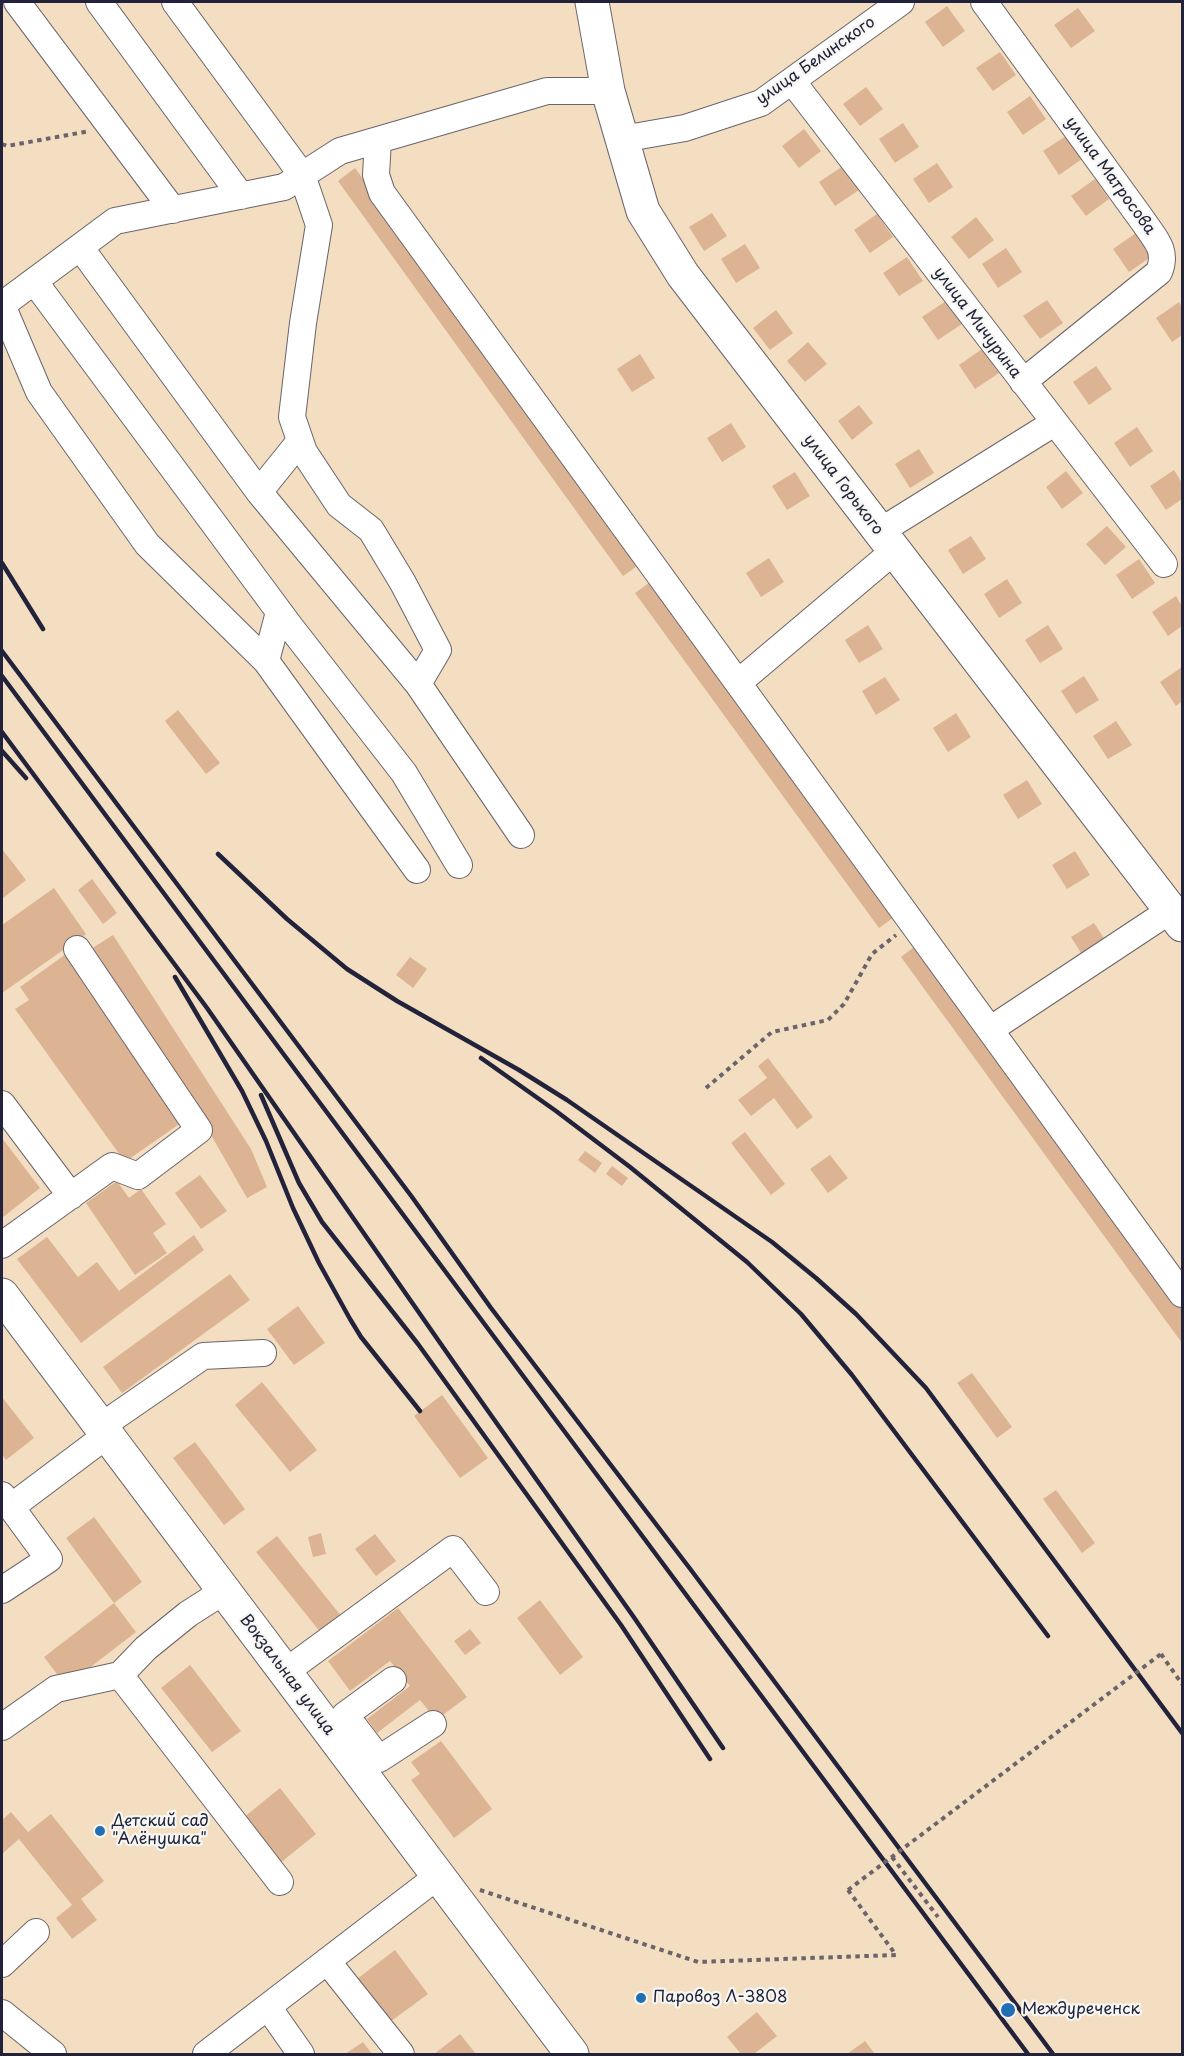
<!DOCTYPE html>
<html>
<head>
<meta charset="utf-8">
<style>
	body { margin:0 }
	#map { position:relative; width:1184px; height:2056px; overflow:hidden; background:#f3dec1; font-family:"Playpen Sans",sans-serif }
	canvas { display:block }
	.frame { position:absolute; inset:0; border:3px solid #22223b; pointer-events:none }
</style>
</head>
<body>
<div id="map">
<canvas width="1184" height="2056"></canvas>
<div class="frame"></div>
</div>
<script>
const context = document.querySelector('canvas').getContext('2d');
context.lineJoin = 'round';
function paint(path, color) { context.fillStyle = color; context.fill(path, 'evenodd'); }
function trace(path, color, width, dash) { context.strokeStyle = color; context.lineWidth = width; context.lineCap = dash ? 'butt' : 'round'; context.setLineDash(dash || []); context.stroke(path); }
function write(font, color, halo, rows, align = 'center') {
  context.font = font + ' "Playpen Sans",sans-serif'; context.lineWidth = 4.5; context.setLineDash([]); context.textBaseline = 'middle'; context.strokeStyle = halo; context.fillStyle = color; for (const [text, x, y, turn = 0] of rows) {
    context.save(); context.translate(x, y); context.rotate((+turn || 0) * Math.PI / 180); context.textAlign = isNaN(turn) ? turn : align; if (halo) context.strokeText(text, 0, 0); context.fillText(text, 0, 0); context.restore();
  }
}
const building = new Path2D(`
	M947 6 965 31 943 47 925 22Z
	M1078 8 1095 31 1071 48 1054 25Z
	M1000 52 1016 75 993 91 976 68Z
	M866 87 883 109 860 126 843 104Z
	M1030 96 1046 119 1023 135 1007 112Z
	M903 123 919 147 895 163 879 139Z
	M804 129 821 151 799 168 782 146Z
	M1066 136 1082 159 1059 175 1043 151Z
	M937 163 953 187 929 203 913 179Z
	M843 166 859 190 835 206 819 182Z
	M355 168 640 564 623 576 338 181Z
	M1095 179 1109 199 1086 216 1071 196Z
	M712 213 727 236 704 251 689 227Z
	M877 214 893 237 870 253 854 230Z
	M976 217 994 240 969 259 951 237Z
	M1136 233 1152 256 1129 272 1113 249Z
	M745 244 760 268 736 283 721 259Z
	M1006 248 1022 272 998 288 982 264Z
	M907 257 923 281 899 296 883 273Z
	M1047 300 1063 323 1040 339 1023 316Z
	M946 301 962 324 938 340 922 317Z
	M1179 302 1182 307V335L1172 342 1156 318Z
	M776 310 793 333 770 350 753 328Z
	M808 342 827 364 805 382 787 361Z
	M982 349 999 373 975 389 959 365Z
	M640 354 655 378 632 392 617 369Z
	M1096 366 1112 389 1089 405 1073 382Z
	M859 405 873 423 852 440 838 421Z
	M731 423 746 447 722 462 707 438Z
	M1137 427 1153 451 1130 467 1114 443Z
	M919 449 934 473 910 488 895 464Z
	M1174 470 1182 483V499L1166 510 1150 486Z
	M1066 471 1083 493 1062 509 1046 487Z
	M795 472 810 496 787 510 772 486Z
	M1107 526 1126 547 1105 565 1086 544Z
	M971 536 986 559 963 574 948 550Z
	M769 558 784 582 761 597 746 573Z
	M1139 559 1155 583 1132 599 1116 575Z
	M1007 579 1022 603 999 618 984 594Z
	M653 580 897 915 879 928 635 593Z
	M1176 596 1182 606V626L1168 636 1152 612Z
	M868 625 883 649 859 663 845 640Z
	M1048 625 1063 649 1040 663 1025 640Z
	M1182 667V701L1176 706 1160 682Z
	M1084 676 1099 700 1076 714 1061 691Z
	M885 677 900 700 876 715 862 691Z
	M178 710 220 763 206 774 165 721Z
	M956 713 971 737 948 752 933 728Z
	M1116 721 1132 745 1108 759 1093 736Z
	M1027 780 1042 804 1018 819 1003 795Z
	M2 849 26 880 2 899Z
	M1075 851 1090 875 1067 889 1052 865Z
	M92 879 117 913 103 924 78 890Z
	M54 888 86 934 2 993V925Z
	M1094 923 1109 946 1086 961 1071 937Z
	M113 935 251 1149 267 1187 247 1198 207 1128 91 949Z
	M918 944 1182 1308V1343L901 957Z
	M66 954 185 1120 125 1162 15 1009 29 1000 20 987Z
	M410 957 427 969 413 988 396 975Z
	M768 1058 813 1117 797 1129 774 1098 751 1116 738 1100 767 1078 758 1066Z
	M745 1132 785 1184 771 1195 731 1143Z
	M2 1138 40 1188 2 1218Z
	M585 1151 602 1163 595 1173 578 1160Z
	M830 1155 848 1178 828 1193 810 1169Z
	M612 1166 628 1178 622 1186 606 1174Z
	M200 1175 227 1211 201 1229 175 1193Z
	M117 1181 129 1198 141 1189 166 1224 153 1233 167 1253 135 1275 86 1203Z
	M194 1235 204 1250 81 1343 17 1259 47 1237 78 1277 97 1262 119 1291Z
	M230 1274 250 1300 122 1393 103 1367Z
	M298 1306 325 1343 294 1365 267 1329Z
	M972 1373 1012 1427 997 1438 957 1383Z
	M262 1382 317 1450 290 1472 235 1405Z
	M442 1395 488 1458 460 1478 414 1416Z
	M2 1397 34 1438 6 1460 2 1454Z
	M195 1442 245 1509 224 1525 173 1458Z
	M1056 1490 1095 1543 1082 1553 1043 1499Z
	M94 1517 142 1582 114 1603 66 1538Z
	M321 1533 326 1554 313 1557 308 1537Z
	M375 1534 396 1561 376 1576 355 1549Z
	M277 1536 342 1617 321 1633 256 1552Z
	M540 1600 583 1657 560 1675 517 1618Z
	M114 1603 136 1632 66 1686 44 1657Z
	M398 1608 467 1697 436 1720 420 1700 377 1733 367 1719 410 1686 390 1661 350 1691 328 1661Z
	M470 1629 481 1643 465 1655 454 1641Z
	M190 1665 241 1731 212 1752 161 1688Z
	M441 1741 492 1809 454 1838 411 1780 420 1774 411 1762Z
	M280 1788 316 1834 279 1864 243 1818Z
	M11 1812 28 1832 51 1814 104 1881 81 1899 97 1920 72 1939 56 1918 72 1905 19 1839 3 1853 2 1851V1820Z
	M395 1950 428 1994 390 2022 357 1979Z
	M757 2012 777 2036 754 2054H741L727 2037Z
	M460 2034 476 2054H434Z
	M865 2041 875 2054H847Z
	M363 2042 372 2054H345Z`);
const path = new Path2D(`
	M2 144 7 146 90 131
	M706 1088 772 1032 828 1020 844 1004 872 954 896 935
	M1161 1654 1182 1684
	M892 1857 938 1917
	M480 1890 698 1962 896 1955
	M848 1890 896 1955`);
const minor = new Path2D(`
	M17 2 173 210
	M99 2 241 196
	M175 2 302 175 319 225 303 323 292 417 304 452 339 505 371 530 403 583 438 650 418 684 521 835
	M984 2 1143 221C1155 239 1168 250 1159 272L1023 382
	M792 81 1164 564
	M622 139 685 128 761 103 901 2
	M378 140 376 175 382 193 1182 1294
	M80 247 259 492
	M34 281 289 625 404 773 459 865
	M2 305 39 392 147 544 266 661 417 870
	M2 305 115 221 284 187 340 151 547 91H608
	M300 441 259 492 418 684
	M879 532 1054 423
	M266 661 279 612
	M739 682 894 551
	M991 1029 1171 910
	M2 1104 71 1196
	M2 1245 112 1166 138 1176 199 1130 77 949
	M100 1427 203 1356 263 1353
	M2 1495 11 1507 107 1435
	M2 1590 49 1559 11 1507
	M285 1672 453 1549 486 1592
	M120 1675 280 1882
	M353 1725 345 1715 393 1680
	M2 1727 56 1689 120 1675 146 1648 188 1614 224 1591
	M335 1738 353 1725 379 1759 433 1724
	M327 1961 401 2054
	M2 1964 36 1932
	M268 2007 301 2054
	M2 2013 53 2054
	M206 2054 438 1876`);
const major = new Path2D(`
	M592 2 608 91 643 211 683 275 1182 925
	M2 1295 572 2054`);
const rail = new Path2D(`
	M2 563 43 629
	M2 651 412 1197 491 1308 691 1570 1053 2054
	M2 676 1028 2054
	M2 732 207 1008 452 1360 633 1616 723 1748
	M2 751 26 778
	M218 854 287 919 347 969 397 1001 519 1070 567 1100 772 1242 816 1278 856 1314 926 1388 1182 1733
	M175 977 242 1091 266 1141 293 1208 319 1263 350 1319 361 1337 420 1411
	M481 1058 556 1111 630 1167 747 1262 801 1314 852 1375 1048 1636
	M261 1095 299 1183 322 1222 418 1344 621 1625 710 1759`);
const pathBridge = new Path2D(`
	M848 1890 1161 1654`);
const markers = [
	[100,1831,6,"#1f6fb2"],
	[641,1998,6,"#1f6fb2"],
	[1008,2010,8,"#1f6fb2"]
];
const streetNames = [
	["улица Белинского",816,61,-35],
	["улица Матросова",1110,176,54],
	["улица Мичурина",977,323,53],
	["улица Горького",843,485,53],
	["Вокзальная улица",287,1675,53]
];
const poiNames = [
	["Детский сад",112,1822],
	["\"Алёнушка\"",112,1840],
	["Паровоз Л-3808",653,1998],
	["Междуреченск",1022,2010]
];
paint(building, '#dcb493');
trace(minor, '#6b646a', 28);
trace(major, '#6b646a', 35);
trace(path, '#6b646a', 4, [4.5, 4.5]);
trace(minor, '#fff', 26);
trace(major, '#fff', 33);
trace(rail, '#22223b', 4.5);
trace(pathBridge, '#6b646a', 4, [4.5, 4.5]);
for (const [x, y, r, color] of markers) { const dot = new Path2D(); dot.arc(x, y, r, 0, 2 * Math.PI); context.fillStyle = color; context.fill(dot); trace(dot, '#f6f6f2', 2); }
write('16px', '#22223b', '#f6f6f2', streetNames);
write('16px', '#22223b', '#f6f6f2', poiNames, 'left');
</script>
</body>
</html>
